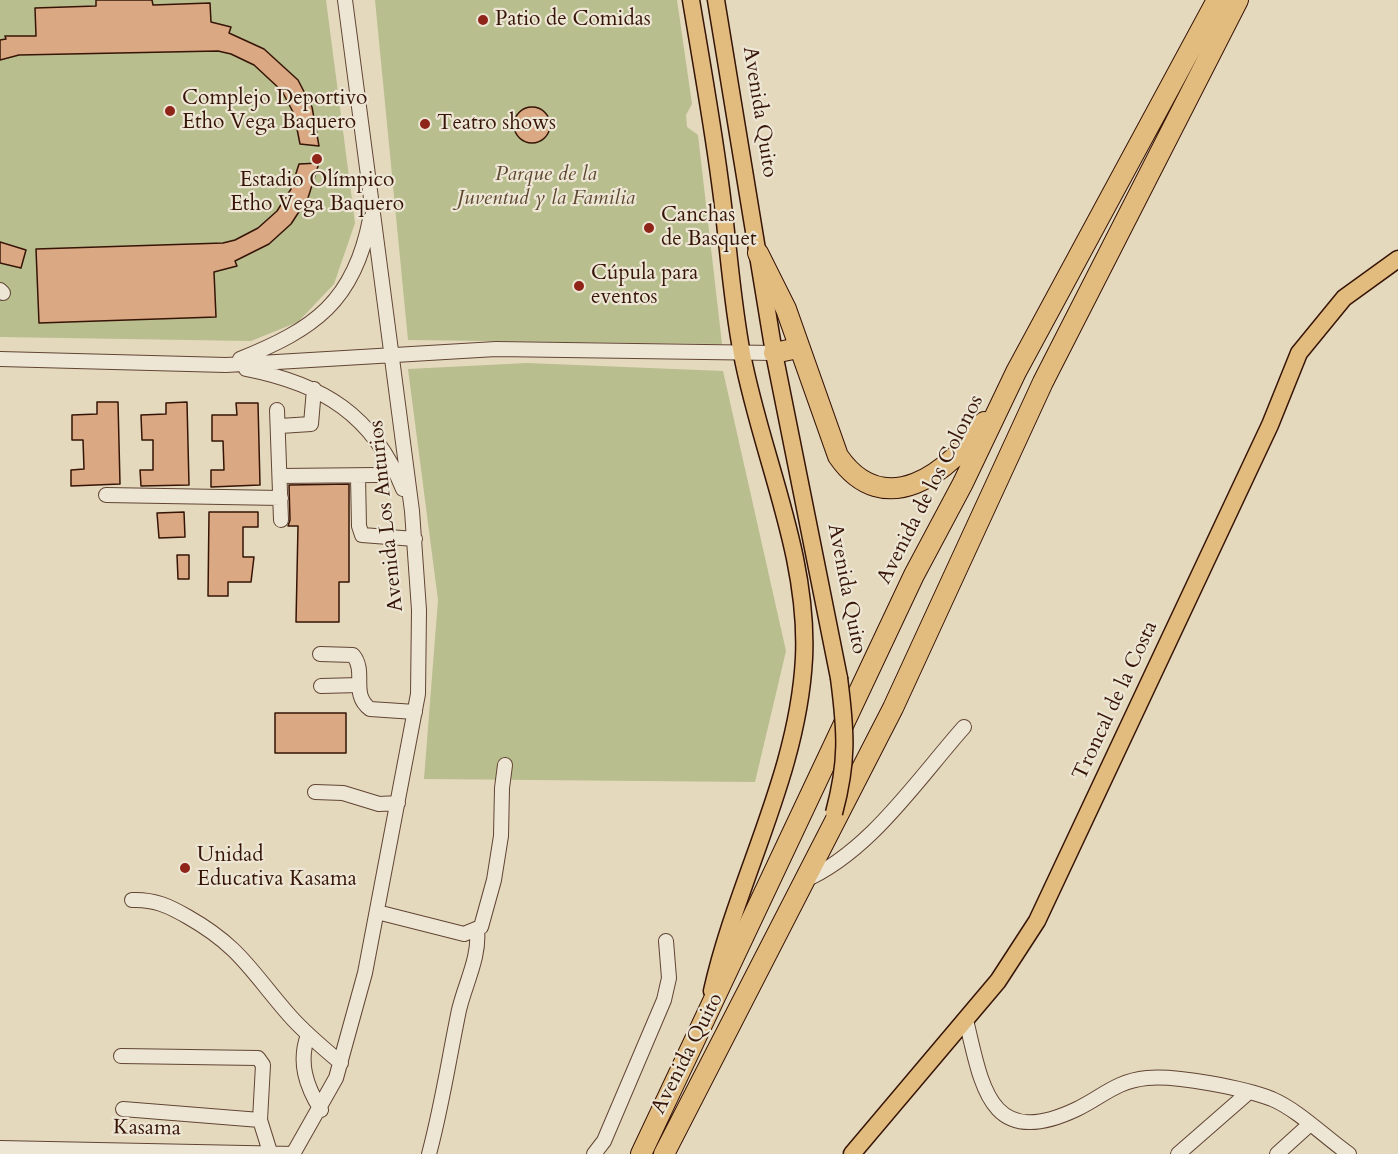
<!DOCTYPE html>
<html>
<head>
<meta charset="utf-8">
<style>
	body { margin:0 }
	canvas { display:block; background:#e4d8bd }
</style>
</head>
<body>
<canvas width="1398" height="1154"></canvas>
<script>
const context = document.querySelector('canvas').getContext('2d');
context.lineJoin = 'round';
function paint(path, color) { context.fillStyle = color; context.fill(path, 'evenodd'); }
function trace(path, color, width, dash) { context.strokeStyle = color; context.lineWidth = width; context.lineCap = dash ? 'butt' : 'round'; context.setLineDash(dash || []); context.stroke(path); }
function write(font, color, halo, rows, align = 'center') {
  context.font = font + ' Cardo,serif'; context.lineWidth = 4.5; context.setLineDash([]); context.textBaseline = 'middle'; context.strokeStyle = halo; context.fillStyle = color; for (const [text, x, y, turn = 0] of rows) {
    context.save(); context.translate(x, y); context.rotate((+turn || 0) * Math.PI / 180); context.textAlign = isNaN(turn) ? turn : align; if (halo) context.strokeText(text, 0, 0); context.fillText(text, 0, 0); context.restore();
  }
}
const green = new Path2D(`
	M0 0H326L355 223 334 284 298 322 251 341 0 337Z
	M375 0H677L692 104 686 115 687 127 698 135 722 344 408 340Z
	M527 363 723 371 786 651 755 782 424 779 438 600 408 369Z`);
const building = new Path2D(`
	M96 0H152L153 5 210 3 211 22 231 27 229 33 264 49 298 80 312 107 319 146 300 144 294 114 282 91 254 65 231 54 218 51 19 55 0 60V40L6 39 5 36H36L35 8 96 6Z
	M514 125a18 18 0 1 1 36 0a18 18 0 1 1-36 0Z
	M319 163 308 198 291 224 269 244 235 261 237 266 214 272 216 317 39 323 36 249 223 243 235 240 258 228 277 211 291 189 299 164Z
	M0 242 26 250 21 268 0 263Z
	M97 402H118L120 484 71 486V470L84 469 83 440H72V415L97 414Z
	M187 402 189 485 141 486 140 470H153V440H142L141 415 166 414V403Z
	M236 403H258L260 485 211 487V470H224L223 441H212V415H237Z
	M349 484V582H339V622H296L298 526H288L290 520 289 485Z
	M184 512 185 537 159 538 157 513Z
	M209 512H258V527H243V557H254L251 582H228V596H208Z
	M177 555H189V579H178Z
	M275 713H346V753H275Z`);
const minor = new Path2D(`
	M0 290 3 293
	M0 359 226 365 496 349 774 353
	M240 359C314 329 354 302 370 219
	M246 369C323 384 373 415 403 489
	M277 410 281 520
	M280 426 311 424 314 389
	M280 476 377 475
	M358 476 359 526 362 535 415 539
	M106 495 281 498
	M320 654 353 655C367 672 350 694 370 709L415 712
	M321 686 359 685
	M315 792 343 793 379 804 398 803
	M803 881C869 853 917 780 964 727
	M132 900C154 899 169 906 188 917 241 947 252 973 290 1016 305 1033 323 1048 341 1063
	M377 912 464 934 481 927 494 880 501 836 502 788 505 765
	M966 1020C982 1086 989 1151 1077 1109 1102 1097 1116 1081 1147 1078 1176 1075 1244 1088 1272 1099 1298 1110 1325 1137 1349 1154
	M308 1035C298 1062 306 1086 321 1110
	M121 1056 258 1058 263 1065 260 1120
	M123 1109 260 1120 270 1152
	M0 1148 294 1154
	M293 1154 336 1078 365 973 418 694 419 610 412 511 345 0
	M429 1154C442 1106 449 1058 459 1010 465 984 480 957 477 930
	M594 1154 604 1141 664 1000 669 978 666 941
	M1178 1154 1249 1092
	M1277 1154 1309 1125`);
const major = new Path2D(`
	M691 0C701 60 712 121 720 182 728 239 731 297 742 354 761 455 809 554 804 658 798 775 737 879 712 991
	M716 0 774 353 839 678
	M852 1154 998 981 1037 921 1270 425 1299 353 1344 298 1398 259`);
const highway = new Path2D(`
	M758 253 786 309 838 456C884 523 950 473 984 422
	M774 353 798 348
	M641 1154 914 575 963 483 1016 372 1217 0
	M664 1154 893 708 1043 382 1238 0`);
const majorBridge = new Path2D(`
	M834 813C848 761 846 732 839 678`);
const markers = [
	[483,20,6,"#8f2418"],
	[170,111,6,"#8f2418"],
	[425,124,6,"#8f2418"],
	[317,159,6,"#8f2418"],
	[649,228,6,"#8f2418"],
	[579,286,6,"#8f2418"],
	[185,868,6,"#8f2418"]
];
const poiNames = [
	["Patio de Comidas",495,20],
	["Complejo Deportivo",182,99],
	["Etho Vega Baquero",182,123],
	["Teatro shows",437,124],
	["Estadio Olímpico",317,181,"center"],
	["Etho Vega Baquero",317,205,"center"],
	["Canchas",661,216],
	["de Basquet",661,240],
	["Cúpula para",591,274],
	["eventos",591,298],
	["Unidad",197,856],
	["Educativa Kasama",197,880]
];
const streetNames = [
	["Avenida Quito",759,112,81],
	["Avenida de los Colonos",931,490,-63],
	["Avenida Los Anturios",387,516,-96],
	["Avenida Quito",846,589,79],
	["Troncal de la Costa",1116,701,-65],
	["Avenida Quito",688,1054,-63],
	["Kasama",147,1129,1]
];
const parkNames = [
	["Parque de la",546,175],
	["Juventud y la Familia",546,199]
];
paint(green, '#b8be8e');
paint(building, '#daa882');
trace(building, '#361406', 1.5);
trace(minor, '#624534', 16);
trace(major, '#361406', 19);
trace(highway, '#361406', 22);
trace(minor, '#ede6d4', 14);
trace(major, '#e2bc7e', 16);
trace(highway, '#e2bc7e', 20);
trace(majorBridge, '#361406', 19, []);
trace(majorBridge, '#e2bc7e', 16);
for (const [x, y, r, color] of markers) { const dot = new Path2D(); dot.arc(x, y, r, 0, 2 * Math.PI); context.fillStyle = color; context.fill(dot); trace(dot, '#ede6d4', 2); }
write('21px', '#361406', '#ede6d4', poiNames, 'left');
write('21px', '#361406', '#ede6d4', streetNames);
write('italic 21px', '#5d472f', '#ede6d4', parkNames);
</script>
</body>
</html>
